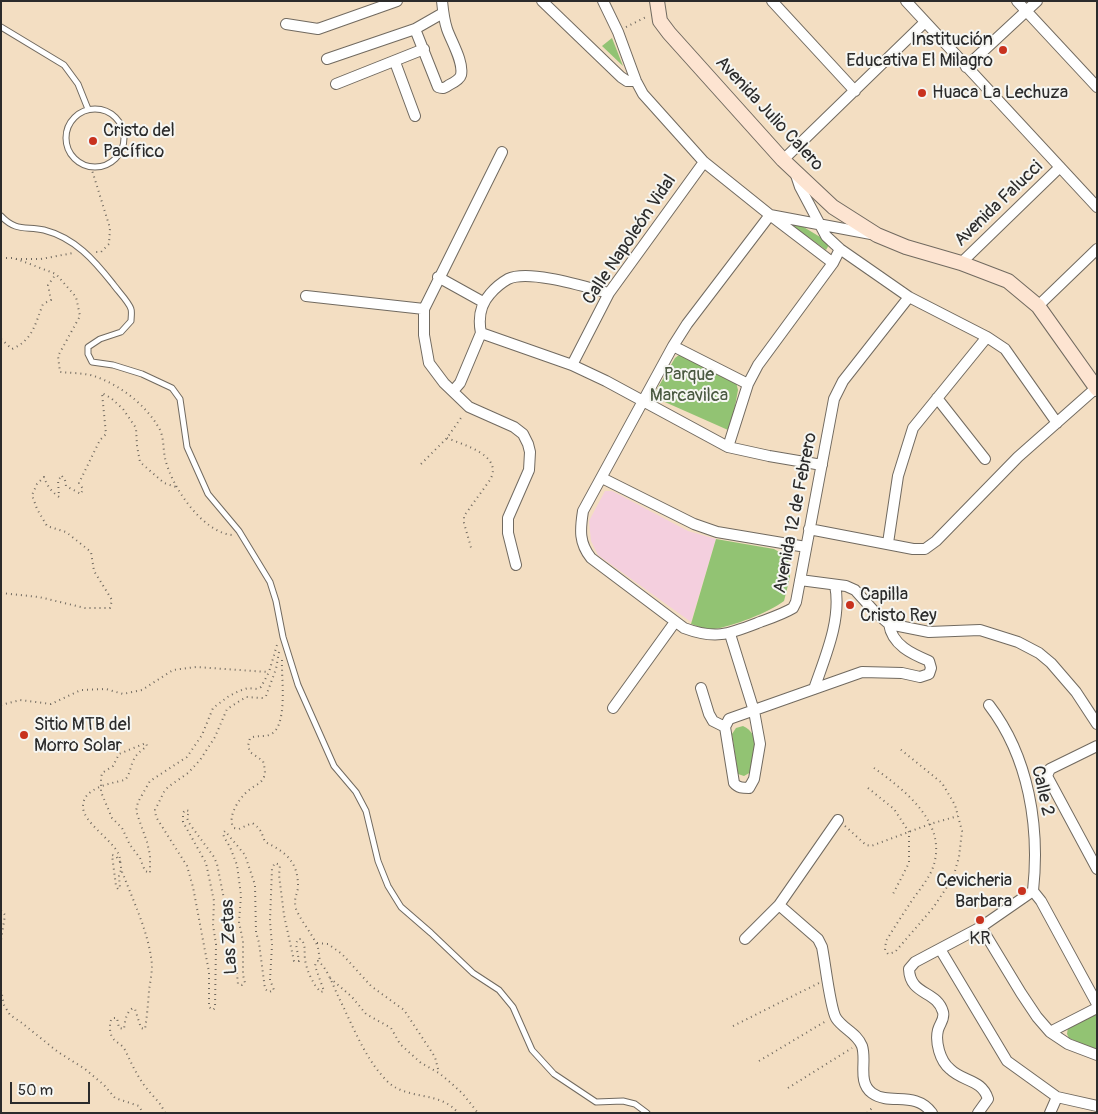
<!DOCTYPE html>
<html>
<head>
<meta charset="utf-8">
<style>
	body { margin:0 }
	#map { position:relative; width:1098px; height:1114px; overflow:hidden; background:#f3dec2; font-family:Pangolin,sans-serif }
	canvas { display:block }
	.frame { position:absolute; inset:0; border:2px solid #2b2b2b; pointer-events:none }
	.scale { position:absolute; left:10px; top:1082px; width:80px; height:22px; box-sizing:border-box; border:2px solid #2b2b2b; border-top:0; padding-left:6px; font-size:15px; line-height:18px; white-space:nowrap; color:#2b2b2b; -webkit-text-stroke:4px #f6f6f2; paint-order:stroke }
</style>
</head>
<body>
<div id="map">
<canvas width="1098" height="1114"></canvas>
<div class="frame"></div>
<div class="scale">50 m</div>
</div>
<script>
const context = document.querySelector('canvas').getContext('2d');
context.lineJoin = 'round';
function paint(path, color) { context.fillStyle = color; context.fill(path, 'evenodd'); }
function trace(path, color, width, dash) { context.strokeStyle = color; context.lineWidth = width; context.lineCap = dash ? 'butt' : 'round'; context.setLineDash(dash || []); context.stroke(path); }
function write(font, color, halo, rows, align = 'center') {
  context.font = font + ' Pangolin,sans-serif'; context.lineWidth = 4; context.setLineDash([]); context.textBaseline = 'middle'; context.strokeStyle = halo; context.fillStyle = color; for (const [text, x, y, turn = 0] of rows) {
    context.save(); context.translate(x, y); context.rotate((+turn || 0) * Math.PI / 180); context.textAlign = isNaN(turn) ? turn : align; if (halo) context.strokeText(text, 0, 0); context.fillText(text, 0, 0); context.restore();
  }
}
const built = new Path2D(`
	M605 491H612L688 531 716 539 691 622 598 555 591 541 589 521Z`);
const green = new Path2D(`
	M612 38 623 66 602 46Z
	M797 223 830 243 826 250 790 224Z
	M679 355 684 356 736 382 738 390 731 428 728 430 658 399 656 391 675 358Z
	M716 539 774 549 786 556 788 560 790 577 784 601C770 612 731 627 714 629 705 629 699 627 691 624Z
	M743 726C762 735 754 755 751 772L744 776 738 774 732 734 736 728Z
	M1097 1014V1051L1069 1038 1067 1034 1068 1027Z`);
const path = new Path2D(`
	M626 27 646 17
	M91 167 110 228 109 244 101 252H95
	M1 258H14L56 274 76 297 80 316 58 356 60 372C71 373 84 373 94 376 120 385 145 404 159 428 164 436 163 449 165 458 171 486 202 532 232 535
	M16 259H41L73 253
	M1 339 12 349C33 340 35 324 43 304L51 300 48 285 56 274
	M447 438C463 445 504 455 490 480L464 516V523L472 551
	M421 464 447 438 463 415
	M62 476 65 480 66 486 81 494 83 489 79 483 100 440 106 434 102 393 111 398 123 409 136 428 137 446 140 462 164 483 176 487
	M1 593 39 597 85 608H110L112 600 94 571 91 552 66 532 47 526 37 509 32 495 37 484 44 477C47 486 52 492 59 497L58 480 62 476
	M279 652 276 669 266 696 263 698 246 697 227 709 215 737 200 760 188 773 168 787 164 792 155 810 156 817 187 866 193 887 209 972V1007L213 1010 215 1008 216 944 213 925 214 901 206 863 183 822V813L185 810 189 811 187 818 189 823 214 857 217 864 226 909 227 924 234 945 238 984 242 985 245 983 243 975V941L239 922 241 895 237 865 230 847 224 837 223 833 225 831 245 855 255 885 256 932 259 943 265 989 269 992 274 990 270 980 272 945 270 921 272 868 275 863 280 865 279 875 284 915 294 961H299L296 944 298 939H301C306 945 304 951 305 959 306 969 313 985 321 992L324 991 315 966 316 962 318 961C328 969 333 986 339 998 353 1026 364 1057 386 1080 405 1101 440 1090 458 1113
	M282 660C281 676 289 729 269 735 263 737 258 735 250 738L248 746 250 752 263 761C264 766 266 771 264 777 261 784 255 785 249 790 240 797 226 817 234 828L239 829 252 823C261 828 262 834 265 842 286 852 298 862 298 886 298 894 293 897 296 909 301 921 310 931 316 943 319 948 319 956 320 962
	M1 705 20 700 51 704 81 690 106 689 123 694 142 690 173 670 196 667 268 672
	M874 768C906 791 950 825 932 870 928 879 921 888 915 896 905 911 895 926 886 941L885 950 888 954 895 952 933 908 953 878 959 857 962 831 955 805 942 783 900 749
	M868 788 894 809 909 832V863L893 894
	M845 826 866 845 871 846 930 824 958 816
	M120 862 116 856 112 855 116 886 118 889 120 888 119 876 121 870
	M1 910 5 915 1 940
	M317 943 328 944 342 954 371 986 404 1010 435 1057 439 1073
	M330 978 352 997 366 1014 391 1028 400 1044 421 1063 439 1073 451 1083 463 1094 478 1113
	M1 990 4 1005 10 1015 22 1023 58 1052 85 1069 104 1085 115 1098 139 1106 143 1113
	M733 1026 819 983
	M759 1061 826 1021
	M788 1088 852 1048
	M165 1113C160 1101 151 1095 144 1085 136 1074 131 1062 125 1050 120 1041 111 1043 110 1029 110 1024 110 1022 112 1018H117L119 1028 124 1029C125 1021 126 1012 133 1008L135 1009 141 1028 145 1029C147 1017 148 1004 149 991 150 983 152 973 152 965 149 933 134 903 123 874 120 868 121 861 119 855 113 840 82 822 83 806 83 788 111 783 125 780 130 774 130 768 133 761 136 754 141 751 147 746L146 743 119 754 113 766 102 773 101 778V792L112 818 122 828 130 845 140 858 145 871 150 873V855L147 842 136 811 138 802 150 781 187 757 202 735 213 708 229 696 239 691 248 688 257 689 261 687 269 672 277 645
	M867 1113 874 1106`);
const lane = new Path2D(`
	M1 27 64 65 78 84 88 109
	M66 138a29 29 0 1 1 58 0a29 29 0 1 1-58 0Z
	M1 216C16 232 26 226 44 230 75 238 94 260 113 284 117 290 129 302 131 309 132 312 131 318 131 321L121 332 100 339 88 347V354L92 362 113 365 142 374 172 388 180 399 187 447 208 494 239 531 270 582 276 601 283 637 298 685 334 766 356 792 366 811 378 861 388 886 401 907 431 933 473 973 499 990 513 1007 532 1050 554 1074 596 1102 623 1101 635 1104 647 1113`);
const street = new Path2D(`
	M542 1 621 77 627 81H636
	M603 1 618 32 636 81 643 94 704 162 770 215 833 263
	M772 1 855 91
	M906 1 1097 207
	M1017 1 1097 87
	M286 24 318 29 397 1
	M415 29 438 87C443 89 445 88 449 85 453 83 460 79 461 75 464 62 451 41 447 29 444 20 443 11 442 1
	M327 59 415 29 443 13
	M395 62 415 116
	M966 67 1037 1
	M336 84 424 49
	M502 152 424 309V335L429 363 444 383 469 407 514 427 523 434 528 444 530 452 529 470 508 518V533L516 565
	M783 160 925 22
	M795 172 800 187 826 236 840 249 909 297 987 337 1005 349 1057 423
	M871 234 770 215 687 324 673 346 583 511C580 530 579 543 591 558L684 628C716 640 729 634 760 622 771 618 783 614 793 608L796 602 834 399 843 381 909 297
	M961 263 1060 167
	M438 277 483 302
	M306 296 424 309
	M1038 306 1097 249
	M481 333 572 365 606 381 728 447 769 456 822 465
	M481 333C478 318 480 305 490 294 495 288 501 283 508 279 529 269 586 287 609 293
	M673 346 748 384
	M572 365 609 293 704 162
	M453 391 460 383 481 333
	M937 398 985 459
	M728 447 748 384 758 365 833 263 840 249
	M602 478 694 524 717 532 806 547
	M809 529 913 549H925L936 541 1018 457 1096 388
	M888 543 898 476 913 428 987 337
	M800 580 846 586 855 590 874 611 889 624 929 632 980 630 1018 642 1039 653 1051 663 1076 692 1097 724
	M701 688 709 714 713 721 725 727 734 783C738 788 743 788 749 788L754 779 760 744 754 711 730 634
	M814 689C825 657 842 619 835 585
	M989 705C1029 757 1040 827 1033 891
	M613 708 675 622
	M725 727 729 719 862 672 902 673 920 677 929 674 931 668 929 661C912 654 892 645 889 624
	M1097 746 1050 769 1047 776 1097 869
	M1033 891 1041 901 1097 1004
	M779 905 818 939 822 947C825 961 830 1008 836 1018 843 1029 857 1033 862 1046 867 1061 857 1082 872 1093 890 1106 915 1090 932 1113
	M981 927 1021 993 1037 1017 1050 1032 1068 1044 1097 1055
	M745 939 779 905 838 820
	M940 949 1007 1061 1057 1097 1097 1106
	M1050 1032 1097 1008
	M978 1113 988 1099C982 1079 963 1082 950 1069 940 1061 935 1042 938 1030 940 1023 945 1019 943 1012 937 990 910 996 909 969L915 962 981 927 1033 891
	M1050 1113 1057 1097`);
const secondary = new Path2D(`
	M657 1 660 21 669 33 783 160 833 207 877 235 906 247 961 263 1008 281 1038 306 1097 389`);
const markers = [
	[1003,50,5,"#c8321e"],
	[922,93,5,"#c8321e"],
	[93,141,5,"#c8321e"],
	[850,605,5,"#c8321e"],
	[24,735,5,"#c8321e"],
	[1022,891,5,"#c8321e"],
	[980,920,5,"#c8321e"]
];
const poiNames = [
	["Institución",993,40,"right"],
	["Educativa El Milagro",993,61,"right"],
	["Huaca La Lechuza",932,93],
	["Cristo del",103,131],
	["Pacífico",103,152],
	["Capilla",860,595],
	["Cristo Rey",860,616],
	["Sitio MTB del",34,725],
	["Morro Solar",34,746],
	["Cevicheria",1012,881,"right"],
	["Barbara",1012,902,"right"],
	["KR",980,939,"center"]
];
const streetNames = [
	["Avenida Julio Calero",769,114,47],
	["Avenida Falucci",999,204,-44],
	["Calle Napoleón Vidal",630,240,-56],
	["Avenida 12 de Febrero",796,513,-79],
	["Calle 2",1042,791,77],
	["Las Zetas",230,937,-93]
];
const parkNames = [
	["Parque",689,375],
	["Marcavilca",689,396]
];
paint(built, '#f4cfde');
paint(green, '#92c373');
trace(lane, '#716a60', 7);
trace(street, '#716a60', 12);
trace(secondary, '#716a60', 16);
trace(path, '#716a60', 2, [1, 4]);
trace(lane, '#fff', 5);
trace(street, '#fff', 10);
trace(secondary, '#fde4d1', 14);
for (const [x, y, r, color] of markers) { const dot = new Path2D(); dot.arc(x, y, r, 0, 2 * Math.PI); context.fillStyle = color; context.fill(dot); trace(dot, '#f6f6f2', 2); }
write('18px', '#2b2b2b', '#f6f6f2', poiNames, 'left');
write('18px', '#2b2b2b', '#f6f6f2', streetNames);
write('18px', '#4a5941', '#f6f6f2', parkNames);
</script>
</body>
</html>
